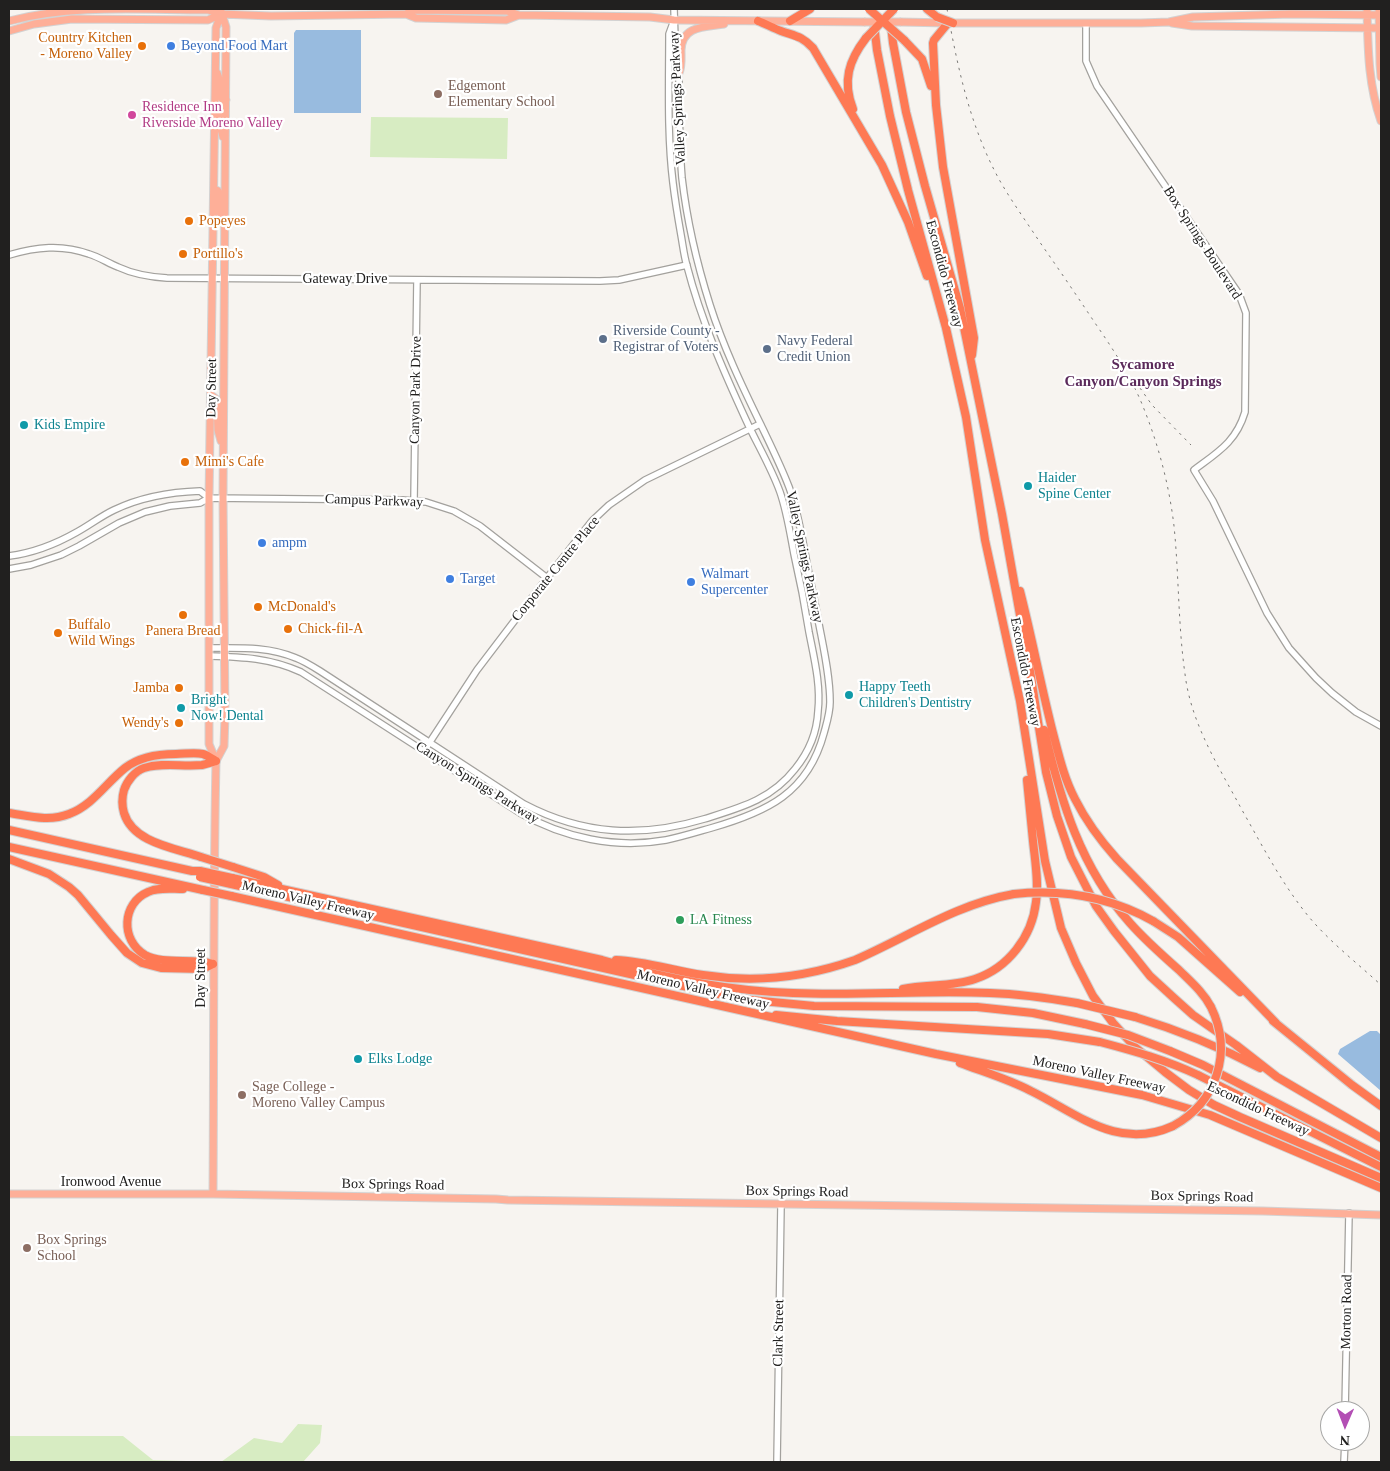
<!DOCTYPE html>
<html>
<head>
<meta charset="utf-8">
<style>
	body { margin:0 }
	#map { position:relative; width:1390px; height:1471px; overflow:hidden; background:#f7f4f0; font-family:"Times New Roman",serif }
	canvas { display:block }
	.frame { position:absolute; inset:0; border:10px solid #21201f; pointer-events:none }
	.north { position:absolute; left:1320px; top:1401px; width:50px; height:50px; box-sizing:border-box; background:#fff; border:1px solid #a6a6a5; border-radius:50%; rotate:181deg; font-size:14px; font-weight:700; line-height:20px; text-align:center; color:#21201f }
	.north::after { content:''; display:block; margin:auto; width:18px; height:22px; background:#b34fb4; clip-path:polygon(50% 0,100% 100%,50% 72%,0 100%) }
</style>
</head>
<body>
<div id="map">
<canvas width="1390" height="1471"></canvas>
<div class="frame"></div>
<div class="north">N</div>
</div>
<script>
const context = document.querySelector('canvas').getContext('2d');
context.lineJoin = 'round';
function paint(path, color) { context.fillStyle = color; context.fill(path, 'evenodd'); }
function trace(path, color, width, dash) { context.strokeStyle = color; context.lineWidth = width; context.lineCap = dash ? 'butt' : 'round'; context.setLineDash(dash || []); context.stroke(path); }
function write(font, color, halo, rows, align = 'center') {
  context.font = font + ' "Times New Roman",serif'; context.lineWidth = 4.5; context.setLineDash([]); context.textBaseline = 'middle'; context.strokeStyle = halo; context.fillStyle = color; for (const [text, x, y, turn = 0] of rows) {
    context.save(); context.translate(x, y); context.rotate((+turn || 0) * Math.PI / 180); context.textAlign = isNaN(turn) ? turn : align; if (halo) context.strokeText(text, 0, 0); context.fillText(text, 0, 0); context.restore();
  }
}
const green = new Path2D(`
	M371 117 508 118 507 159 370 157Z
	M298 1424 322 1425 320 1443 303 1462H9V1436H123L153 1460 221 1462 254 1438 282 1443Z`);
const water = new Path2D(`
	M296 30H361V113H294V33Z
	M1370 1031H1377L1381 1035V1091L1338 1054 1340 1049Z`);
const minor = new Path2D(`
	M1086 23V61L1097 86 1239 294 1246 313 1245 412C1236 442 1218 452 1194 470L1213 501 1267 613 1289 648 1316 678 1332 693 1356 712 1381 726
	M9 255C36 247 62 244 89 254 99 257 108 263 118 267 133 274 150 277 167 278L600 281 619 280 687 265
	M414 500 417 280
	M9 556C33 553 56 544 77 532 90 525 101 516 114 510 141 497 170 492 200 491L209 498
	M9 569 31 565 61 555 79 546 119 523 145 512 170 506 200 503 209 498 402 500 426 502 454 511 480 526 547 578
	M209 648C238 648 268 646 296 658 304 661 312 666 320 671L524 804C583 835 641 838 704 819 739 808 771 800 795 769 808 753 817 732 818 711 821 685 814 658 809 632 805 606 800 580 794 554 790 533 787 512 780 492 771 467 757 444 746 420 723 370 701 320 687 266 684 256 683 246 681 235 678 218 675 200 673 183 667 134 669 84 669 34L673 23
	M209 656C243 657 270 658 301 672L520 813C564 838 616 849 666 840 681 837 697 832 711 828 767 812 808 793 824 733 827 722 830 713 830 702 830 675 823 646 818 619 814 597 809 575 805 553 801 531 797 508 789 487 781 466 771 446 761 425 742 386 723 346 710 305 697 264 687 221 682 178 679 143 679 108 679 73L676 69 674 9
	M424 751 477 670 547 578 592 521 609 505 645 480 760 424
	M1345 1411 1349 1213
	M777 1462 781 1205
	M1344 1462 1345 1441`);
const major = new Path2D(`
	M1367 9C1368 48 1368 84 1381 121
	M1379 9 1380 64 1381 77
	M406 14 414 10 507 11 519 15
	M9 21C74 4 141 10 208 10L221 14 271 16 406 14 416 18 506 20 519 15 650 17 674 20 864 22
	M901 22 948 23
	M953 23H1141L1169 22 1193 17 1291 14 1379 15
	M1172 23 1192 26 1378 28
	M9 31 34 24 72 19 208 20 221 14
	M217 73C222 83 218 91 222 99L226 100
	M679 73C682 66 681 58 681 50 682 25 706 27 724 24
	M215 108 221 110V129L223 137
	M214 189 218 191 220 213 225 220
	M211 395 216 399 217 403 218 430 221 441
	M216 761 224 746 225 715 223 498 226 27 221 11
	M9 1194H213L496 1199 508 1200 1263 1211 1381 1215
	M213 1194C214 1050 213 905 216 761L209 744V498L216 28 221 14`);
const highway = new Path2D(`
	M927 9 937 17
	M758 21C766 24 773 28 781 31 795 36 802 36 813 48L882 165 908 222 927 276
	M790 21 810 9
	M948 23 934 40 933 43 936 105 943 167 974 338 972 355
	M874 24 877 50 890 116 908 190 946 328 966 417 985 540 1020 701 1045 861 1061 928 1076 963 1093 996 1113 1023 1135 1047 1165 1072 1189 1090 1214 1105 1240 1117 1381 1178
	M891 26 893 43 906 112 925 186 960 308 1002 514 1031 677 1046 772 1057 816 1071 857 1096 906 1114 931 1150 976 1174 998 1193 1015 1236 1045 1277 1077 1381 1138
	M904 40 922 59 931 86
	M853 109C842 81 849 60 866 38
	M1020 591C1032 638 1041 686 1053 733 1059 756 1064 778 1075 799 1086 821 1100 840 1117 859L1276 1023
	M1044 730C1061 801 1080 867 1130 923 1145 940 1162 955 1179 970 1191 982 1203 992 1211 1007
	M9 813C29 816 49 822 69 814 93 805 106 783 125 768 139 757 158 754 176 754 184 754 195 752 203 754 207 755 212 759 216 761
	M9 830 192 871H200
	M9 847 203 890
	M201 857C175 848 133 843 124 813 122 806 122 797 124 790 127 781 135 771 144 768 163 762 182 767 202 765 207 764 212 762 216 761
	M9 859 49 874 69 887 78 895 111 935 127 953 142 963 161 968 203 969 213 964
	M233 867 264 877 278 885
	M232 878 602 960C664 978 728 991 793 993 858 996 924 990 990 993 1019 994 1048 998 1077 1003
	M231 884 741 999 814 1006 977 1007 1033 1013 1085 1024
	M183 889C171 889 158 887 148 892 122 903 120 940 145 955 163 965 192 958 213 964
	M231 896 936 1054 1142 1095 1210 1115 1381 1188
	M1153 921 1178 937 1240 992
	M616 960C645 961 674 971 703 975 754 983 807 977 855 960 908 937 956 904 1014 894
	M903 989C927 984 952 987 975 979 1008 968 1032 937 1036 902 1039 882 1035 861 1033 841 1031 821 1029 801 1027 780
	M776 1015 837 1021 1048 1034 1100 1042
	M1135 1017C1178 1030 1220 1047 1260 1068
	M1273 1021 1352 1085 1381 1106
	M1170 1051 1203 1065 1381 1157
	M960 1063C984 1072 1008 1079 1031 1091 1078 1114 1118 1151 1173 1126
	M1198 1075 1381 1167`);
const rail = new Path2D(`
	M947 9C958 69 970 127 1000 181 1012 202 1026 221 1039 241 1058 268 1077 296 1095 323 1113 349 1130 375 1142 404 1158 443 1169 484 1174 526 1179 575 1178 625 1185 674 1191 724 1219 767 1242 810 1263 847 1282 884 1309 917 1330 942 1357 963 1381 985
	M1140 388 1152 405 1191 445`);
const majorBridge = new Path2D(`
	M864 22H901`);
const highwayBridge = new Path2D(`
	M869 9 904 40
	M937 17 953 23
	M866 38 894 9
	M201 857 233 867
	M200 871 232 878
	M200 877 231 884
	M203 890 231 896
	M1014 894C1063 889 1110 897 1153 921
	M1077 1003 1135 1017
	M1085 1024 1128 1035 1170 1051
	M1100 1042C1134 1051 1166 1060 1198 1075
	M1173 1126C1217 1102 1233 1052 1211 1007`);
const markers = [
	[142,46,5,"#e8710a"],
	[171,46,5,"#3f7fe0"],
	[438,94,5,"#8d6e63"],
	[132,115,5,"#d1479c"],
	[189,221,5,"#e8710a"],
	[183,254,5,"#e8710a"],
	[603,339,5,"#5c6f8a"],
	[767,349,5,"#5c6f8a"],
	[24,425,5,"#0f9aa8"],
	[185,462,5,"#e8710a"],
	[1028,486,5,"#0f9aa8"],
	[262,543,5,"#3f7fe0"],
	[450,579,5,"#3f7fe0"],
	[691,582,5,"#3f7fe0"],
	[258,607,5,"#e8710a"],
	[183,615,5,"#e8710a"],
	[288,629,5,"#e8710a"],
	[58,633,5,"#e8710a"],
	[179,688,5,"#e8710a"],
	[849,695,5,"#0f9aa8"],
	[181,708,5,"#0f9aa8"],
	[179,723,5,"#e8710a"],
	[680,920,5,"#2e9e5b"],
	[358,1059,5,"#0f9aa8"],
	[242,1095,5,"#8d6e63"],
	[27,1248,5,"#8d6e63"]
];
const foodNames = [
	["Country Kitchen",132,38,"right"],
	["- Moreno Valley",132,54,"right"],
	["Popeyes",199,221],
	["Portillo's",193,254],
	["Mimi's Cafe",195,462],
	["McDonald's",268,607],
	["Buffalo",68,625],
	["Wild Wings",68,641],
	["Chick-fil-A",298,629],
	["Panera Bread",183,631,"center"],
	["Jamba",169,688,"right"],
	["Wendy's",169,723,"right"]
];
const shopNames = [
	["Beyond Food Mart",181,46],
	["ampm",272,543],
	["Walmart",701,574],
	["Supercenter",701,590],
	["Target",460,579]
];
const educationNames = [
	["Edgemont",448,86],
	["Elementary School",448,102],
	["Sage College -",252,1087],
	["Moreno Valley Campus",252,1103],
	["Box Springs",37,1240],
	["School",37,1256]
];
const streetNames = [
	["Valley Springs Parkway",678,98,-93],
	["Box Springs Boulevard",1202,243,57],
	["Escondido Freeway",944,274,75],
	["Gateway Drive",345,279],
	["Day Street",212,388,-89],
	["Canyon Park Drive",416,390,-89],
	["Campus Parkway",374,501,2],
	["Valley Springs Parkway",804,557,78],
	["Corporate Centre Place",556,569,-51],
	["Escondido Freeway",1025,672,79],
	["Canyon Springs Parkway",477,783,32],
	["Moreno Valley Freeway",308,901,13],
	["Day Street",201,978,-90],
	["Moreno Valley Freeway",703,990,13],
	["Moreno Valley Freeway",1099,1075,12],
	["Escondido Freeway",1258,1109,25],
	["Ironwood Avenue",111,1182],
	["Box Springs Road",393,1185,1],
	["Box Springs Road",797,1192,1],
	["Box Springs Road",1202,1197,1],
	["Morton Road",1347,1312,-89],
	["Clark Street",779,1333,-89]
];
const hotelNames = [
	["Residence Inn",142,107],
	["Riverside Moreno Valley",142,123]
];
const serviceNames = [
	["Riverside County -",613,331],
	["Registrar of Voters",613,347],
	["Navy Federal",777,341],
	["Credit Union",777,357]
];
const cultureNames = [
	["Kids Empire",34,425],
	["Haider",1038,478],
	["Spine Center",1038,494],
	["Happy Teeth",859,687],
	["Children's Dentistry",859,703],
	["Bright",191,700],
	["Now! Dental",191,716],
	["Elks Lodge",368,1059]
];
const leisureNames = [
	["LA Fitness",690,920]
];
const neighbourhoodNames = [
	["Sycamore",1143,365],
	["Canyon/Canyon Springs",1143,382]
];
paint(green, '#d7ecc2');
paint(water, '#98bbdf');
trace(minor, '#a3a19d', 8);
trace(major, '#d3d2d2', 9);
trace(highway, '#d3d2d2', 10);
trace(minor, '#fff', 5.5);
trace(major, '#feaf98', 7);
trace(highway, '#fe7954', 8);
trace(rail, '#797875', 1, [2.5, 5]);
trace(majorBridge, '#d3d2d2', 9, []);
trace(highwayBridge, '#d3d2d2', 10, []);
trace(majorBridge, '#feaf98', 7);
trace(highwayBridge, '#fe7954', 8);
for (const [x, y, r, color] of markers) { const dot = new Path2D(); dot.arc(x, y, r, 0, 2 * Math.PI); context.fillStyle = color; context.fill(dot); trace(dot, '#fff', 2); }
write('14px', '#c56008', '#fff', foodNames, 'left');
write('14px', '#366cbe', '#fff', shopNames, 'left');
write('14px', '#785e54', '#fff', educationNames, 'left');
write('14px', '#21201f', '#fff', streetNames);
write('14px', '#b23c85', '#fff', hotelNames, 'left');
write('14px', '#4e5e75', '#fff', serviceNames, 'left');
write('14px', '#0d838f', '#fff', cultureNames, 'left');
write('14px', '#27864d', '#fff', leisureNames, 'left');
write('bold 15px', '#5b2a5b', '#fff', neighbourhoodNames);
</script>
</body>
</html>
